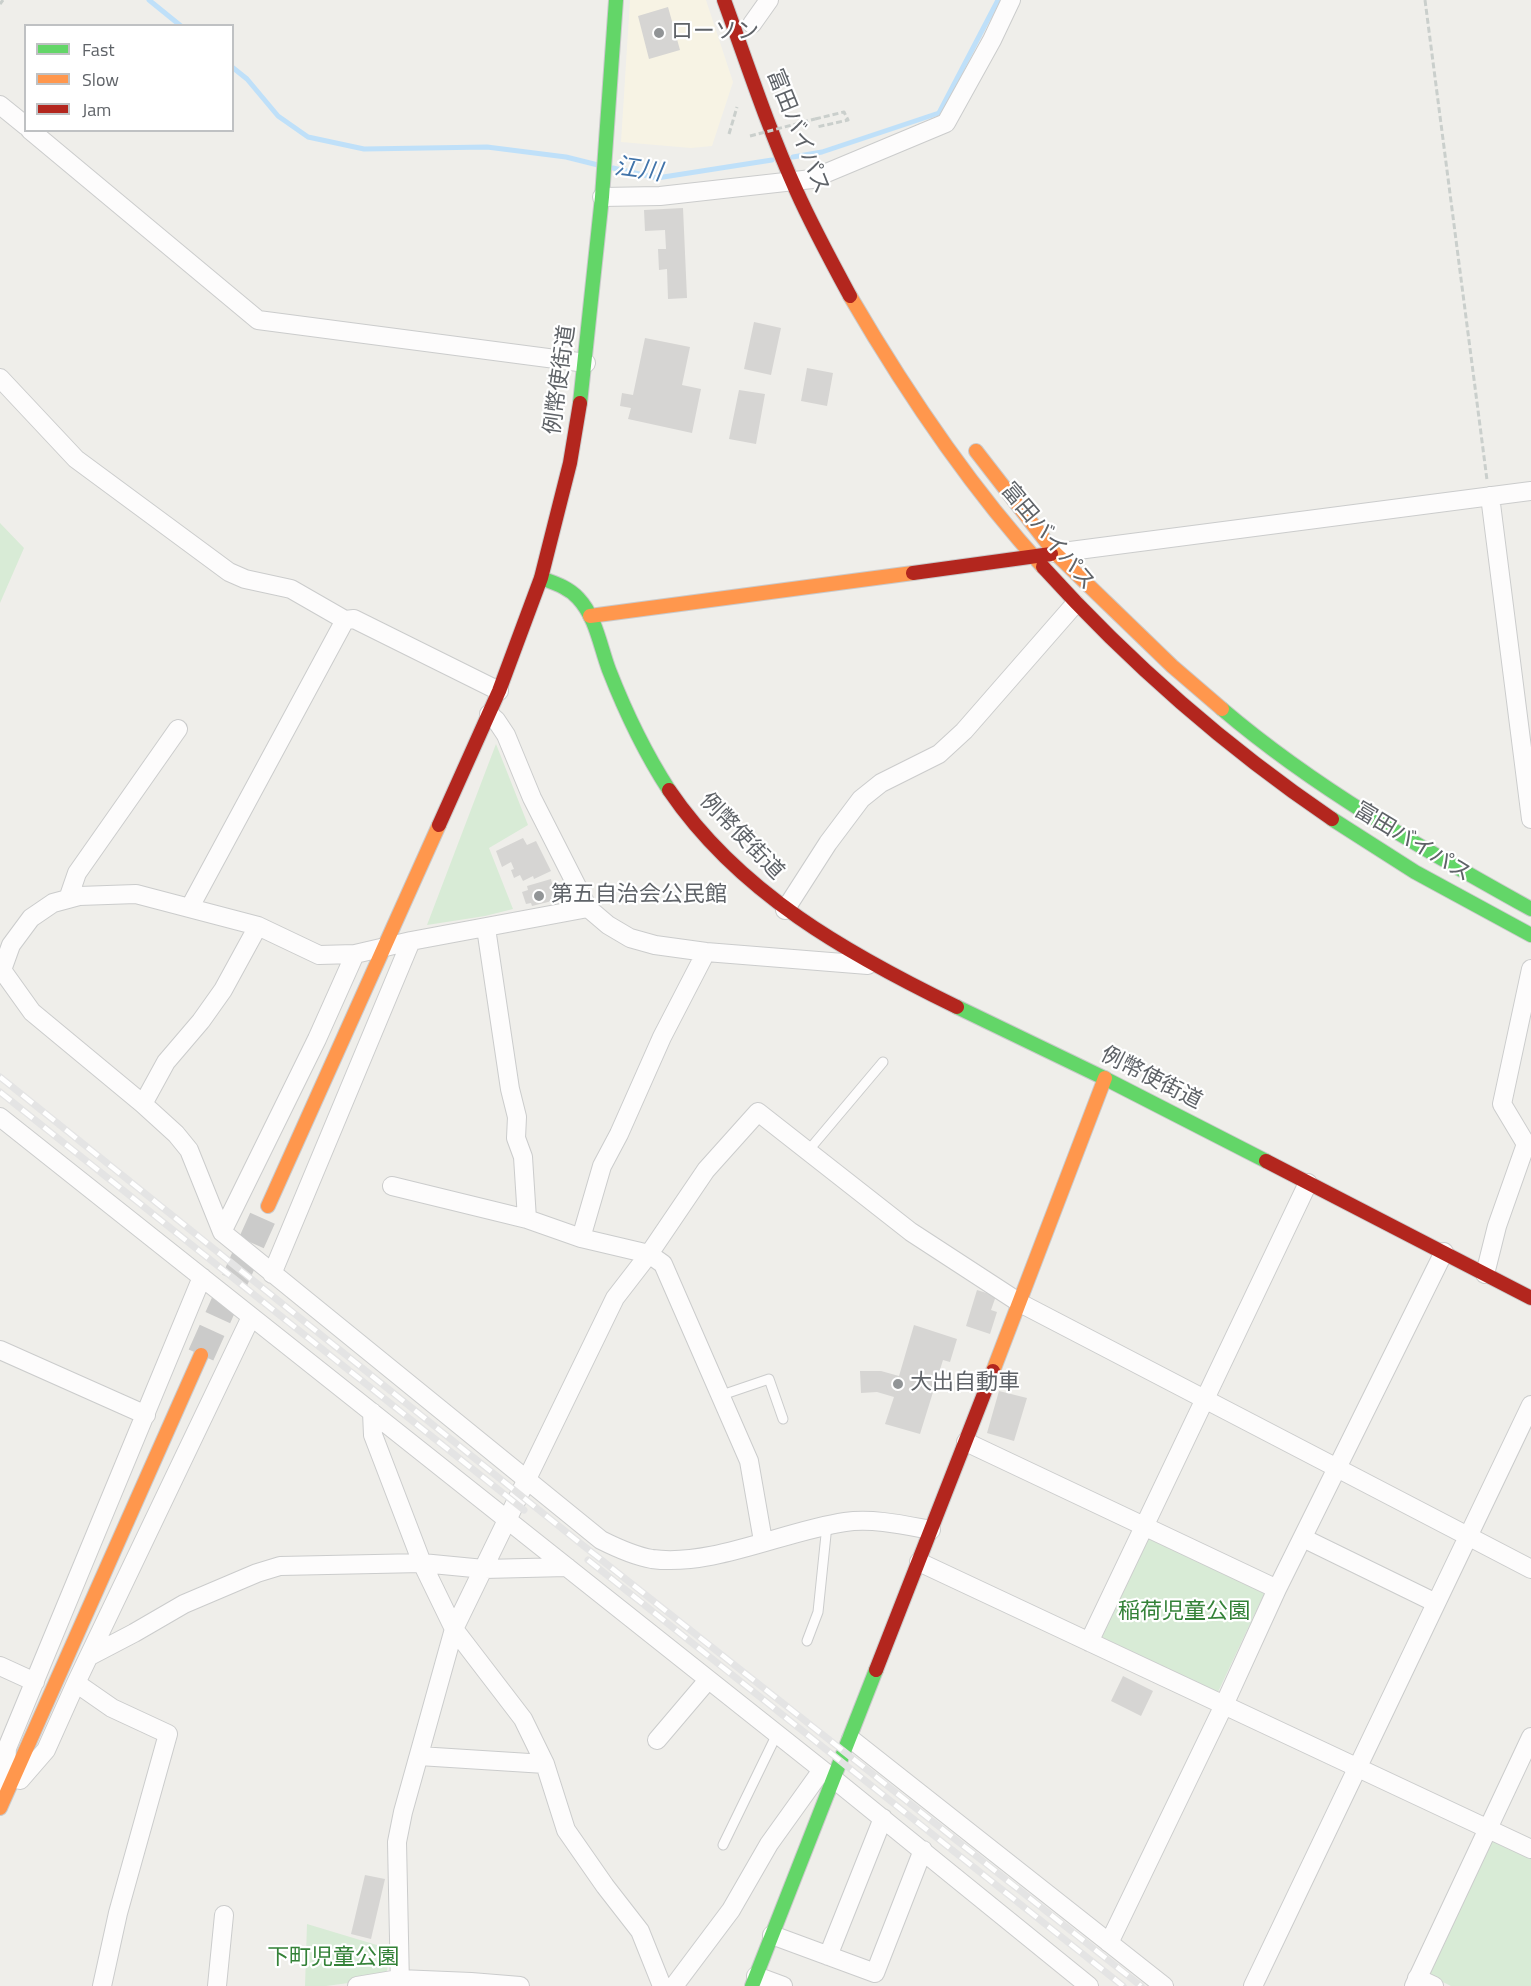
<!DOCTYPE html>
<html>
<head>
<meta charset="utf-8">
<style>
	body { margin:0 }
	#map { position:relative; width:1531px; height:1986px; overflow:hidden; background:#efeeea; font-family:"Titillium Web",sans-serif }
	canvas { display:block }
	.legend { position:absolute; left:24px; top:24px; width:210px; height:108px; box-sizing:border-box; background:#fff; border:2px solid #bfc1c3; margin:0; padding:8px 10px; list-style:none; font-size:18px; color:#5f6368 }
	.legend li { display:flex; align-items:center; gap:12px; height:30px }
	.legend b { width:30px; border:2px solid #bfc1c3 }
</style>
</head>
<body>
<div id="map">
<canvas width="1531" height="1986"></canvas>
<ul class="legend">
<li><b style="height:8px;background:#63d668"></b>Fast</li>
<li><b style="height:8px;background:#ff974d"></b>Slow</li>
<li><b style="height:8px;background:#b3261e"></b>Jam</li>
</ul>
</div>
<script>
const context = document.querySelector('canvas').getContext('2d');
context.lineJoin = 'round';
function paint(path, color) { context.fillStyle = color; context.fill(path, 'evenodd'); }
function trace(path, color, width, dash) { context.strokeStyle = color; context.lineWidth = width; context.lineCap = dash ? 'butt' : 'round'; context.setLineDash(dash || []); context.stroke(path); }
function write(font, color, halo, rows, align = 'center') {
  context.font = font + ' "Titillium Web","Noto Sans JP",sans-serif'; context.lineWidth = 4.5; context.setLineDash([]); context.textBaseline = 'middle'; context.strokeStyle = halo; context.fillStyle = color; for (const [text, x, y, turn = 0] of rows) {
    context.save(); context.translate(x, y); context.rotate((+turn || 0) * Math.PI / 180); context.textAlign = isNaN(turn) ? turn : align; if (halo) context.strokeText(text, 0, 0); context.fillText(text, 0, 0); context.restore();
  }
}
const commercial = new Path2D(`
	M630 0H706L733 82 712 146 691 148 621 142Z`);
const green = new Path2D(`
	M0 523 24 548 0 603Z
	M496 744 528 825 489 848 513 909 485 916 427 925Z
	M1150 1534 1266 1590 1218 1692 1101 1637Z
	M1490 1840 1531 1858V1986H1451L1428 1975Z
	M307 1924 390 1949 386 1978 326 1986H305Z`);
const stream = new Path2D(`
	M149 0 181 26
	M232 67 247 79 278 116 308 137 364 149 487 147 566 157 598 165
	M793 157 822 152 939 113 998 0
	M613 168 657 178 772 160`);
const building = new Path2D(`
	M668 7 680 50 649 59 638 16Z
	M683 208 687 298 668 299 667 269 659 270 658 249H666L665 230 645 231 644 210Z
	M754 322 781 328 771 375 744 369Z
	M645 338 690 347 682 385 701 389 692 433 628 419 631 408 620 406 622 393 633 395Z
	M807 368 833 373 827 406 801 401Z
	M739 390 765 394 756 444 729 439Z
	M523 838 527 845 536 841 551 871 534 879 533 876 523 881 520 875 514 878 511 870 514 869 511 862 502 867 496 851Z
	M551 879 556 900 532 906 531 903 526 904 522 892 528 890 527 886Z
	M977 1290 996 1296 991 1310 997 1312 990 1334 966 1326Z
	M914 1325 957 1339 950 1362 943 1360 920 1434 885 1424 894 1397 877 1392 861 1393 860 1371H881L899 1376Z
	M999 1391 1027 1398 1014 1441 987 1433Z
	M1123 1676 1153 1691 1141 1716 1111 1701Z
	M365 1875 385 1879 371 1939 351 1934Z`);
const secondaryTunnel = new Path2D(`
	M201 1355 268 1206`);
const path = new Path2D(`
	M1425 0 1487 480
	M0 4 3 0
	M815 119 844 112 848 120 817 127
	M729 134 737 107`);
const lane = new Path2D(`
	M808 1151 883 1062
	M719 1396 769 1379 783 1419
	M807 1641 818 1612 827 1525
	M723 1845 777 1734`);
const street = new Path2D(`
	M752 24 769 0
	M0 105 26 126
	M30 130 258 320 586 363
	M602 197 660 196 812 179 946 123 992 40 1011 0
	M0 378 76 459 229 572 245 579 291 589 345 620 354 619 499 691
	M1490 496 1531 819
	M1055 553 1531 491
	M489 714 496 720 506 735 532 798 588 908 608 925 630 938 655 945 706 952 868 965
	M68 899 77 873 178 729
	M190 907 345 620
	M588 908 411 941 355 954 319 955 258 926 136 894 79 896 53 903 31 918 11 945 2 970 32 1012 143 1104 176 1134 189 1150 222 1232 601 1540C617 1548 634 1556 652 1559 713 1567 784 1531 845 1522 873 1518 904 1525 931 1530
	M785 910 828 843 861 799 881 783 939 754 964 731 1075 604
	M486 928 510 1089 517 1117 516 1138 523 1157 527 1219
	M706 952 662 1037 619 1134 602 1166 581 1238 649 1254 663 1264 749 1461 763 1541
	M1531 969 1502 1104 1526 1144 1531 1146
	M143 1104 166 1062 201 1021 223 990 258 926
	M0 1117 835 1780 1089 1986
	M392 1186 527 1219 581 1238
	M222 1232 317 1039 355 954
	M272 1274 411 941
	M1485 1274 1497 1226 1526 1144
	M0 1350 146 1415
	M372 1412 373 1435 422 1563 454 1629 523 1719 545 1764 566 1830 605 1886 640 1931 662 1986
	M966 1442 1277 1589
	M1303 1538 1436 1603
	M919 1562 1531 1849
	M1089 1642 1308 1183
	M90 1656 134 1633 184 1604 257 1573 280 1566 422 1563 484 1569 567 1567
	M0 1666 35 1682
	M76 1683 112 1708 168 1734 118 1913 102 1986
	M851 1739 1164 1986
	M657 1740 708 1680
	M419 1756 545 1764
	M20 1780 46 1750 76 1683 251 1317
	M5 1785 7 1748 202 1277
	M772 1935 875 1973 923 1850
	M1109 1943 1224 1705 1277 1589 1444 1252
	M828 1956 883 1818
	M756 1976 783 1986
	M1417 1978 1434 1986
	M217 1986 224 1915
	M357 1986 399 1979 471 1982 520 1986
	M400 1986 397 1842 403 1812 454 1629 615 1298 649 1254 706 1170 758 1112 911 1232 1020 1303 1531 1569
	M674 1986 731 1910 769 1844 822 1770
	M1253 1986 1531 1405
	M1414 1986 1531 1737`);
const fast = new Path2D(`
	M580 403 602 197 616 0
	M541 578C554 583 568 587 578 598 596 617 600 646 609 670 625 711 645 753 669 790
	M1222 709C1316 789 1423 849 1531 909
	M1332 819 1415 872 1531 935
	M957 1007 1102 1077 1266 1161
	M752 1986 876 1670`);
const slow = new Path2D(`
	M850 296C906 392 968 485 1043 567
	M976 451 1055 553 1172 666 1222 709
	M590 616 913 573
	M268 1206 439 825
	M993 1371 1105 1078
	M0 1808 201 1355`);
const jam = new Path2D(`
	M724 0C747 63 768 128 796 190 812 226 831 261 850 296
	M1043 567C1129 662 1226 747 1332 819
	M913 573 1051 554
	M669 790C739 893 848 954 957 1007
	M439 825 499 691 541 578 570 463 580 403
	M1266 1161 1531 1298
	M876 1670 993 1371`);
const rail = new Path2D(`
	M0 1077 580 1543 1141 1986
	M0 1092 524 1510
	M588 1560 1123 1986`);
const pathBridge = new Path2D(`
	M750 136 815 119`);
const markers = [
	[659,33,6,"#919496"],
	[539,896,6,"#919496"],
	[898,1384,6,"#919496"]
];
const poiNames = [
	["ローソン",671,33],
	["第五自治会公民館",551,896],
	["大出自動車",910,1384]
];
const streetNames = [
	["富田バイパス",797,132,68],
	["例幣使街道",561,380,-82],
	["富田バイパス",1047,537,50],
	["例幣使街道",741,837,46],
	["富田バイパス",1412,843,31],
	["例幣使街道",1151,1079,27]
];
const parkNames = [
	["稲荷児童公園",1184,1613],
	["下町児童公園",333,1959]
];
const waterNames = [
	["江川",638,171,8]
];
paint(commercial, '#f7f3e4');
paint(green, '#d8ebd6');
trace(stream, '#bfe0f9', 5);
paint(building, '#d6d5d3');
trace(secondaryTunnel, '#cbcbca', 27, [27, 14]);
trace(lane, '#cbcccc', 11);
trace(street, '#cbcccc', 20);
trace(fast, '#cacacb', 16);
trace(slow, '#cacacb', 16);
trace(jam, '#cacacb', 16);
trace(path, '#cacfcc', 3, [6, 3]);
trace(lane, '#fdfcfc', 9);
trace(street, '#fdfcfc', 18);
trace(fast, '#63d668', 14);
trace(slow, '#ff974d', 14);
trace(jam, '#b3261e', 14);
trace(rail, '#e4e4e4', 7);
trace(rail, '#fff', 4.5, [14]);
trace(pathBridge, '#cacfcc', 3, [6, 3]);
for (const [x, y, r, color] of markers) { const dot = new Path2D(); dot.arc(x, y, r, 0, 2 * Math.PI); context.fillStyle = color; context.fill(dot); trace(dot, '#fff', 2); }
write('22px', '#5f6368', '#fff', poiNames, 'left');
write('22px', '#5f6368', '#fff', streetNames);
write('22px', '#348238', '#fff', parkNames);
write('italic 24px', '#4174aa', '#fff', waterNames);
</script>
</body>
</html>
